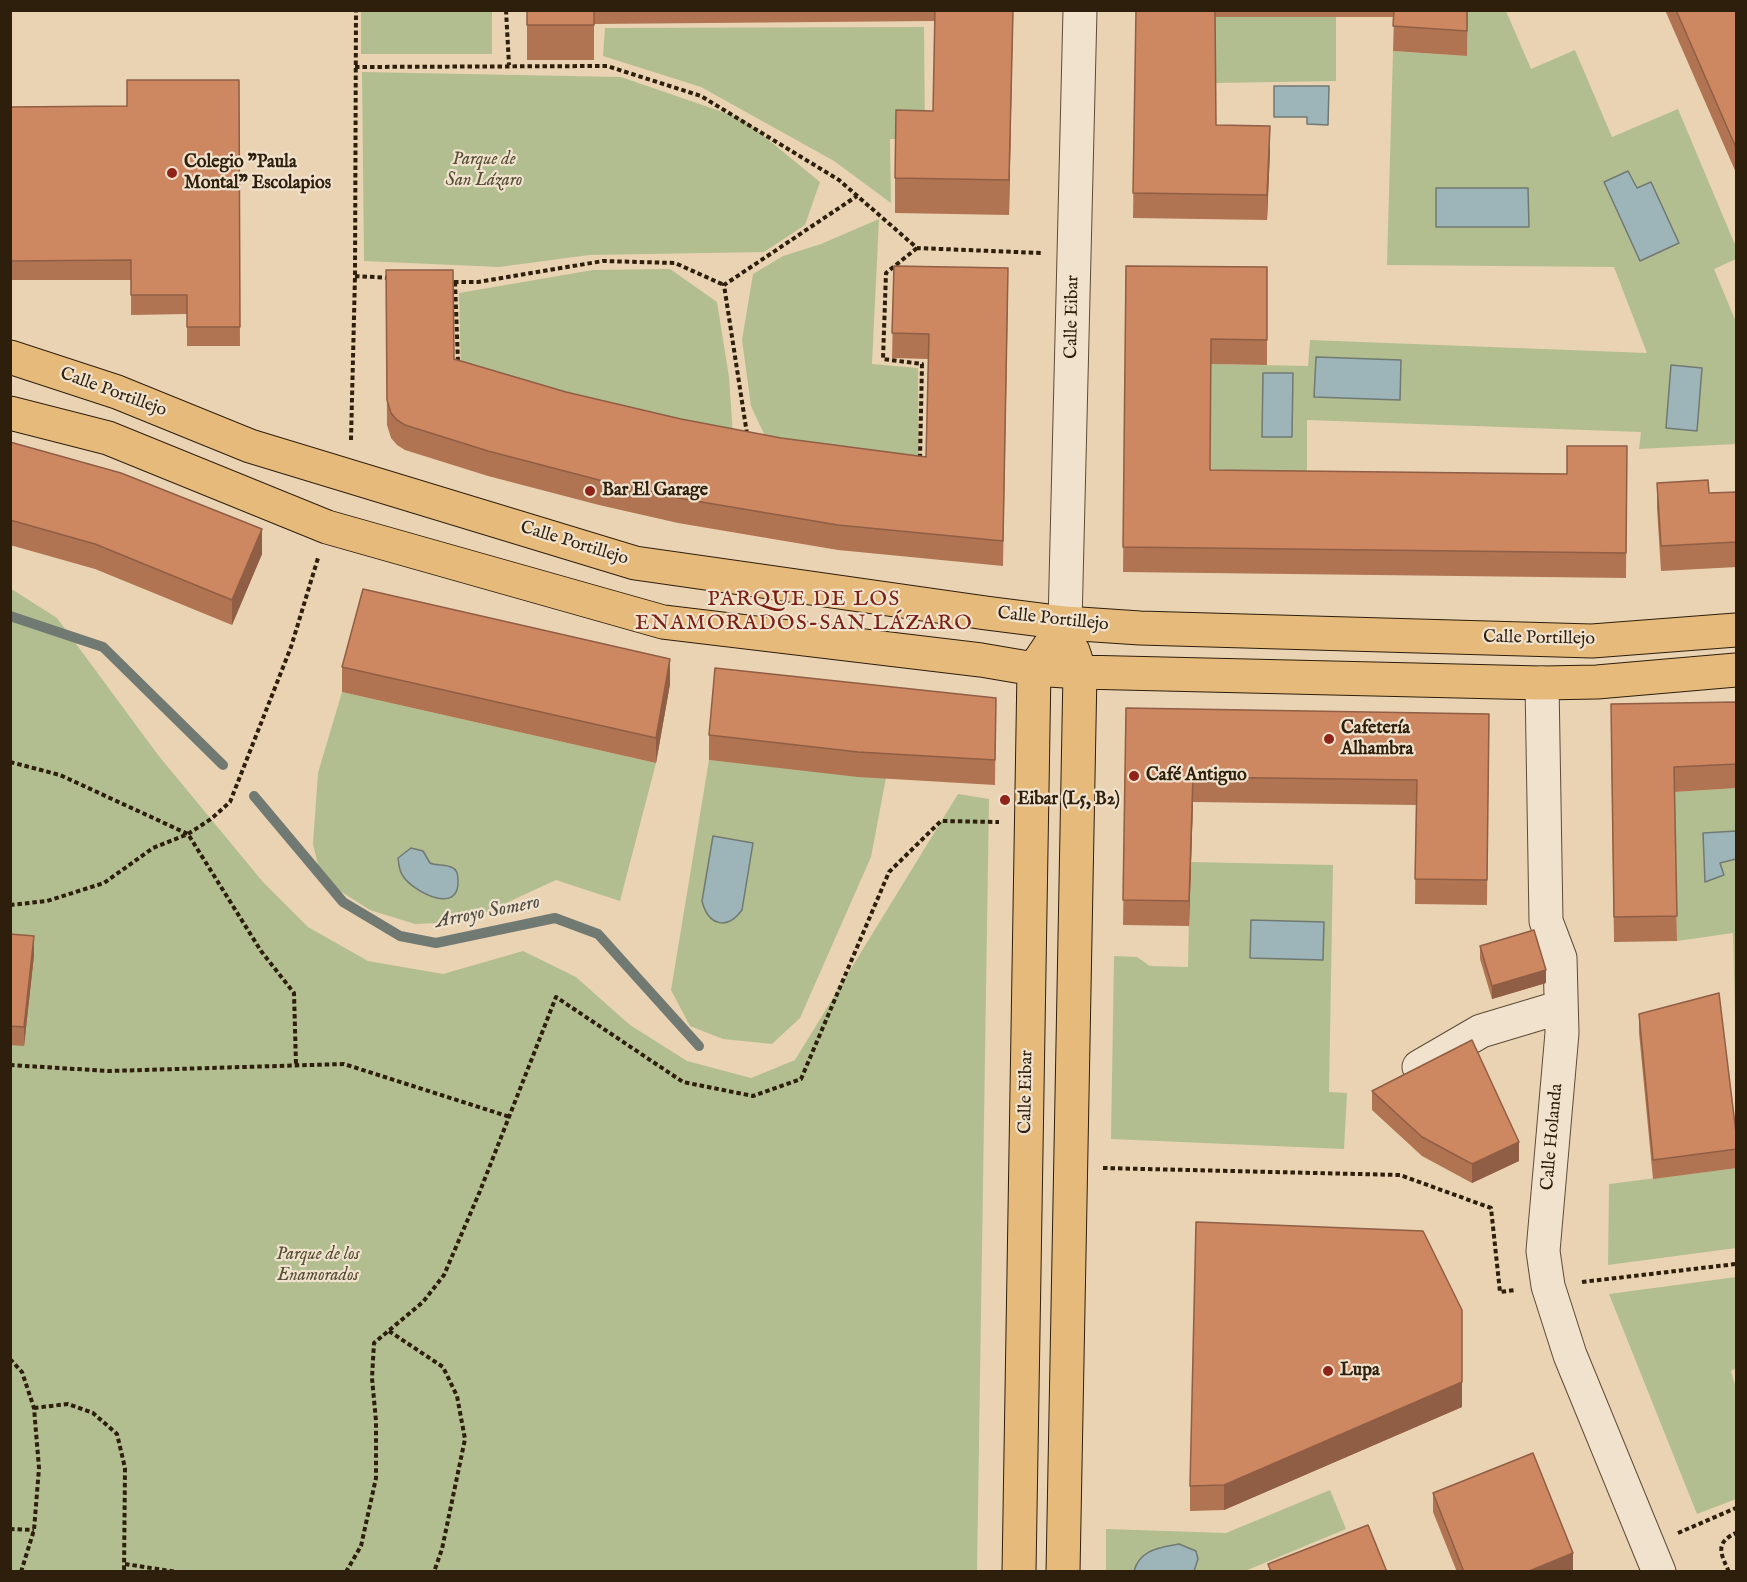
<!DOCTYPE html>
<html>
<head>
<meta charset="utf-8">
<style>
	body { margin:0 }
	#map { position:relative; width:1747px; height:1582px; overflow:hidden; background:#ead3b3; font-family:"IM FELL English",serif }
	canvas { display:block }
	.frame { position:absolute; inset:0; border:12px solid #2e1e0c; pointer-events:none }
</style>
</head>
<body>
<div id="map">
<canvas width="1747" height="1582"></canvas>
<div class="frame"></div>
</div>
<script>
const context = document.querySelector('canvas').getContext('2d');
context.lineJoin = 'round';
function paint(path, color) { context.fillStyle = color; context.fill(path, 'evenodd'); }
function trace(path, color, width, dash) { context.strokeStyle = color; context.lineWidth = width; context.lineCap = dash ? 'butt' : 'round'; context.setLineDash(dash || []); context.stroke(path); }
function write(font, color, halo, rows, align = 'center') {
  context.font = font + ' "IM FELL English",serif'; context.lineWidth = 4.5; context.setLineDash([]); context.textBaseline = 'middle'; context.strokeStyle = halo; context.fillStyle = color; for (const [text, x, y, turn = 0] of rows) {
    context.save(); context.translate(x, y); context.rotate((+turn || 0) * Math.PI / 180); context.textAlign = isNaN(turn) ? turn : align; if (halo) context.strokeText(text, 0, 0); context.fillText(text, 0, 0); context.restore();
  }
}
const green = new Path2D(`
	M361 11H492V54H361Z
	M1468 11H1506L1531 69 1575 50 1612 137 1678 109 1736 247V259L1714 269 1736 322V444L1639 449 1641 432 1307 420V496L1210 495 1211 364 1308 366 1310 340 1647 353 1614 267 1387 265 1393 51 1467 56Z
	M1215 17H1336V81L1216 83Z
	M924 27 925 139H890L891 203 834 161 701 87 603 56 605 28Z
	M362 72 621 77 743 119 820 182 805 225 764 252 589 255 499 267 364 261Z
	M879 219 872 364 918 368 919 472 770 447 751 406 742 340 753 274 783 256 821 244Z
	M670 269 717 302 729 377 733 436 461 372 459 293 593 270Z
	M10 588 57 618 158 755 263 882 308 927 368 961 443 974 523 951 576 977 630 1025 687 1061 751 1078 795 1060 958 794 989 799 977 1571H11Z
	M342 692 656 763 620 901 556 880 465 922 415 924 370 910 340 891 319 869 313 844 318 773Z
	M709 760 886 778 871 857 800 1018 772 1044 723 1039 690 1026 671 990Z
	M1736 788V1016H1735L1733 933 1677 941 1674 792Z
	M1190 862 1333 865 1329 1092 1347 1093 1344 1149 1111 1139 1114 956 1137 957 1150 966 1188 967Z
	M1736 1168V1248L1608 1265 1609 1184Z
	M1736 1277V1368L1731 1371 1736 1388V1499L1697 1514 1609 1294Z
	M1330 1490 1346 1529 1245 1571 1106 1572V1529L1226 1533Z`);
const water = new Path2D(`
	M1274 86H1329L1328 125 1307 124V117H1274Z
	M1628 171 1637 188 1651 182 1679 243 1640 261 1604 182Z
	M1436 188H1528L1529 227H1436Z
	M1316 357 1401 360 1400 400 1314 397Z
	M1671 365 1702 368 1697 431 1666 428Z
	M1263 373H1293L1292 437H1262Z
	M1736 831V859L1720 863 1724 875 1705 882 1703 833Z
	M713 836 753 843 742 910C727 931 708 925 702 901Z
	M411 848 423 851 430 863C437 866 447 864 453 868 457 870 458 876 458 880 460 916 413 892 403 876 399 871 399 865 398 858Z
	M1251 920 1324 922 1323 960 1250 958Z
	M1179 1544 1196 1551 1198 1559 1194 1571H1134C1140 1549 1160 1548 1179 1544Z`);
const stream = new Path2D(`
	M10 616 103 647 223 765
	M254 796 343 902 400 936 436 943 555 918 598 934 699 1046`);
const path = new Path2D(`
	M506 10 509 65
	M355 67 607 66 701 96 839 180 917 248 1041 253
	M917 248 886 273 883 359 922 364 920 458
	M355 276 390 278
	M454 282H478L603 261 675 263 724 285
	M455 282 458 362
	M747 434 724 285 857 196
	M351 440 355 276 356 10
	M10 762 60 775 188 834 261 951 294 993 296 1065
	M10 905 47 901 104 883 153 848 188 834 211 819 230 802 291 647 318 558
	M10 1065 109 1071 344 1064 510 1117
	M1103 1168 1400 1175 1491 1208 1500 1292 1515 1290
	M1582 1282 1736 1264
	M389 1331 443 1367 457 1396 465 1439 442 1549 434 1572
	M10 1359 22 1372 34 1408 39 1468 34 1530 21 1572
	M34 1408 68 1404 93 1413 117 1434 125 1468 124 1572
	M10 1529 34 1530
	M1678 1533 1736 1508
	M125 1564 177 1572
	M346 1572 361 1546 376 1478V1421L372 1378 374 1343 423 1302 444 1275 480 1191 556 997 683 1082 753 1096 801 1079 889 872 941 821 999 822
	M1729 1572C1721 1554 1714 1543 1736 1533`);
const minor = new Path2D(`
	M1065 623 1080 10
	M1542 683 1546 921 1560 958 1562 1033 1543 1251 1548 1286 1570 1355 1659 1572
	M1419 1067 1481 1031 1561 1007`);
const major = new Path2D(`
	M10 357 117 392 250 446 635 563 986 613 1065 623 1140 628 1592 641 1736 630
	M10 413 108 438 327 527 663 622 981 660 1034 669 1080 672 1542 683 1597 682 1736 670
	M1019 1572 1034 669 1065 623
	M1063 1572 1080 672 1073 651`);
const wall = new Path2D(`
	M527 10H1013L1009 215 895 213V178L933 111 935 21 594 24V60H527Z
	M1136 10H1468L1467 56 1393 51 1394 17H1215L1216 125 1270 151 1267 220 1133 218Z
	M1665 10H1737V175Z
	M239 80 240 346H187V314L131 315V280H10V107L127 106Z
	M894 266 1008 293 1003 566 838 550 678 523 599 505 488 476 405 450 397 445 391 438 387 425 386 270 454 359 566 392 681 419 781 438 926 457 928 359 892 358Z
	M1126 266 1267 267V365L1211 364 1210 470 1567 474 1627 446 1626 578 1123 572Z
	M10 442 262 554 232 625 95 569 10 545Z
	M1657 483 1709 493 1737 492V567L1661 571 1657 508Z
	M342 667 670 684 656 763 342 692Z
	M996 698 995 785 858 777 709 760V735Z
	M1737 702V788L1674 792 1677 941 1614 942 1611 729Z
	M1126 708 1489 714 1487 905 1415 904 1416 805 1193 802 1189 926 1123 925Z
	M10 934 34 955 24 1046 10 1045Z
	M1480 946 1546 983 1492 999 1480 959Z
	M1639 1014 1737 1141V1168L1653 1179 1639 1033Z
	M1372 1091 1519 1161 1472 1183 1422 1156 1372 1110Z
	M1462 1310V1407L1224 1510 1190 1511V1486Z
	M1433 1493 1573 1572H1457L1433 1512Z`);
const shadedWall = new Path2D(`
	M1013 10 1009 215V180Z
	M1270 126V151L1267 220V195Z
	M262 529V554L232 625V600Z
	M670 659V684L656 763V738Z
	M1193 777V802L1189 926V901Z
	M34 936V955L24 1046V1027Z
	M1546 970V983L1492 999V986Z
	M1519 1142V1161L1472 1183V1164Z
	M1462 1382V1407L1224 1510V1485Z
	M1573 1553V1572H1527Z`);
const building = new Path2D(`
	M527 10H594V25H527Z
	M935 10H1013L1009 180 895 178 896 110 933 111Z
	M1136 10H1215L1216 125 1270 126 1267 195 1133 193Z
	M1394 10H1467V31L1393 26Z
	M1676 10H1737V150Z
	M127 80H239L240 327H187V295H131V260L10 261V107L127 106Z
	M894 266 1008 268 1003 541 838 525 678 498 599 480 488 451 405 425 397 420 391 413 387 400 386 270H453L454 359 566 392 681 419 781 438 926 457 929 334 892 333Z
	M1126 266 1267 267V340L1211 339 1210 470 1567 474V446H1627L1626 553 1123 547Z
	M10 442 121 473 262 529 232 600 95 544 10 520Z
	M1708 480 1709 493 1737 492V542L1661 546 1657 483Z
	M363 589 670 659 656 738 342 667Z
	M715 668 996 698 995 760 858 752 709 735Z
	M1737 702V764L1674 767 1677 916 1614 917 1611 704Z
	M1126 708 1489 714 1487 880 1415 879 1417 780 1193 777 1189 901 1123 900Z
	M1534 930 1546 970 1492 986 1480 946Z
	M10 934 34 936 24 1027 10 1026Z
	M1719 993 1737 1141V1149L1653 1160 1639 1014Z
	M1472 1040 1519 1142 1472 1164 1422 1137 1372 1091Z
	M1196 1222 1423 1231 1462 1310V1382L1224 1485 1190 1486Z
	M1533 1453 1573 1553 1527 1572H1464L1433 1493Z
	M1368 1525 1387 1572H1271L1268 1564Z`);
const markers = [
	[172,173,6,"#8f2418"],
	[590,491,6,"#8f2418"],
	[1329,739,6,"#8f2418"],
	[1134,776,6,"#8f2418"],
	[1005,800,6,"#8f2418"],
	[1328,1371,6,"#8f2418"]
];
const parkNames = [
	["Parque de",484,160],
	["San Lázaro",484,181],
	["Parque de los",318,1255],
	["Enamorados",318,1276]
];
const poiNames = [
	["Colegio \"Paula",184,163],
	["Montal\" Escolapios",184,184],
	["Bar El Garage",602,491],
	["Cafetería",1341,729],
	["Alhambra",1341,750],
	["Café Antiguo",1146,776],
	["Eibar (L5, B2)",1017,800],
	["Lupa",1340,1371]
];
const streetNames = [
	["Calle Eibar",1073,317,-89],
	["Calle Portillejo",113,393,20],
	["Calle Portillejo",574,544,17],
	["Calle Portillejo",1053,620,6],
	["Calle Portillejo",1539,639,1],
	["Calle Eibar",1027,1092,-89],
	["Calle Holanda",1553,1137,-85]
];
const waterNames = [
	["Arroyo Somero",488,913,-11]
];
const quarterNames = [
	["PARQUE DE LOS",804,601],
	["ENAMORADOS-SAN LÁZARO",804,625]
];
paint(green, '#b2be90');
paint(water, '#9db5b8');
trace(water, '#717973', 1.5);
trace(stream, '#717973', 10);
trace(minor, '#5d4b36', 35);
trace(major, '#2e1e0c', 35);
trace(path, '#2e1e0c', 4, [4.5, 3]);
trace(minor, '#f1e2ce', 33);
trace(major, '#e5ba7a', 33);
paint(wall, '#b07453');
paint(shadedWall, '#905e44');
paint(building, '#cd8761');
trace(building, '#905e44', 1.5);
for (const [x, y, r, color] of markers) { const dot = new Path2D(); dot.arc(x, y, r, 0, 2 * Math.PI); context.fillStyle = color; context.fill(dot); trace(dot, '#f1e2ce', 2); }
write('italic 18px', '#564e34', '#f1e2ce', parkNames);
write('bold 18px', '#2e1e0c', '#f1e2ce', poiNames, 'left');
write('18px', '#2e1e0c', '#f1e2ce', streetNames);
write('italic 20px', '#4f4b40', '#f1e2ce', waterNames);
context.letterSpacing = '1.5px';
write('21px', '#7a1f14', '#f1e2ce', quarterNames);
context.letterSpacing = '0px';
</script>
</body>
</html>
